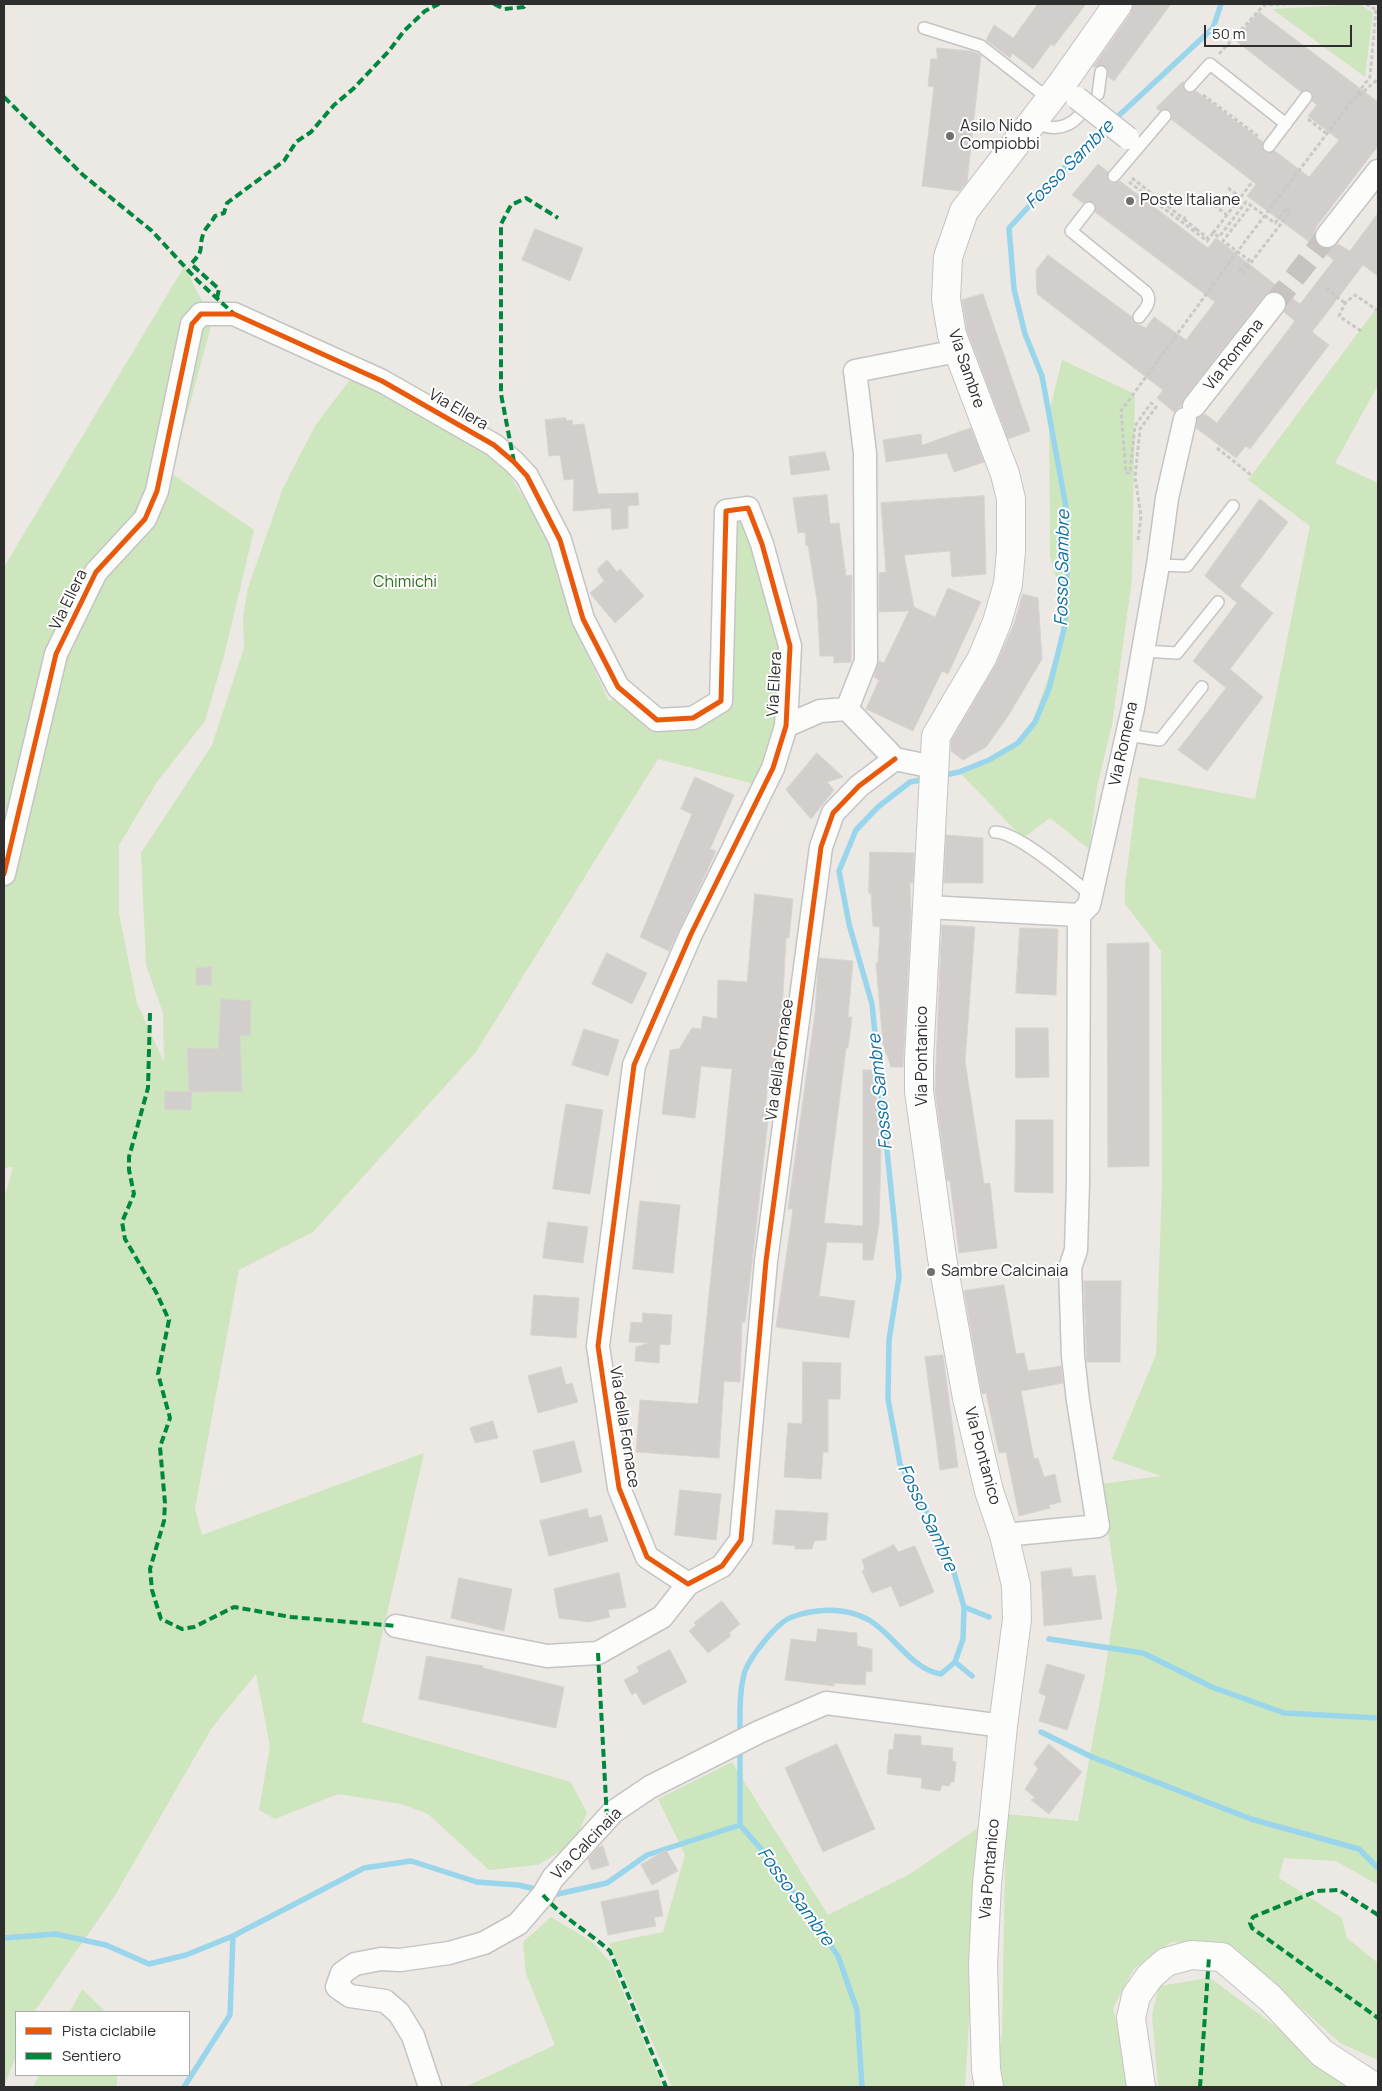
<!DOCTYPE html>
<html>
<head>
<meta charset="utf-8">
<style>
	body { margin:0 }
	#map { position:relative; width:1382px; height:2091px; overflow:hidden; background:#ece8e4; font-family:Manrope,sans-serif }
	canvas { display:block }
	.frame { position:absolute; inset:0; border:5px solid #2e2e2e; pointer-events:none }
	.legend { position:absolute; left:15px; top:2011px; width:175px; height:65px; box-sizing:border-box; background:#fff; border:1px solid #ababab; margin:0; padding:6px 9px; list-style:none; font-size:15px; color:#2e2e2e }
	.legend li { display:flex; align-items:center; gap:10px; height:25px }
	.legend b { width:25px; border:1px solid #ababab }
	.scale { position:absolute; left:1204px; top:25px; width:148px; height:22px; box-sizing:border-box; border:2px solid #2e2e2e; border-top:0; padding-left:6px; font-size:15px; line-height:18px; white-space:nowrap; color:#2e2e2e; -webkit-text-stroke:4px #fff; paint-order:stroke }
</style>
</head>
<body>
<div id="map">
<canvas width="1382" height="2091"></canvas>
<div class="frame"></div>
<ul class="legend">
<li><b style="height:6px;background:#e8590c"></b>Pista ciclabile</li>
<li><b style="height:6px;background:#00873e"></b>Sentiero</li>
</ul>
<div class="scale">50 m</div>
</div>
<script>
const context = document.querySelector('canvas').getContext('2d');
context.lineJoin = 'round';
function paint(path, color) { context.fillStyle = color; context.fill(path, 'evenodd'); }
function trace(path, color, width, dash) { context.strokeStyle = color; context.lineWidth = width; context.lineCap = dash ? 'butt' : 'round'; context.setLineDash(dash || []); context.stroke(path); }
function write(font, color, halo, rows, align = 'center') {
  context.font = font + ' Manrope,sans-serif'; context.lineWidth = 4; context.setLineDash([]); context.textBaseline = 'middle'; context.strokeStyle = halo; context.fillStyle = color; for (const [text, x, y, turn = 0] of rows) {
    context.save(); context.translate(x, y); context.rotate((+turn || 0) * Math.PI / 180); context.textAlign = isNaN(turn) ? turn : align; if (halo) context.strokeText(text, 0, 0); context.fillText(text, 0, 0); context.restore();
  }
}
const green = new Path2D(`
	M1360 4 1373 13 1365 77 1272 9Z
	M185 265 195 288 213 319 171 473 254 530 224 656 205 721 157 782 119 845V913L137 1003 164 1062 163 1013 146 965 141 853 212 745 244 648 243 616 248 588 283 488 315 426 351 378 417 406 501 462 548 536 571 620 609 701 620 697 660 728 717 715 733 519H744L780 646 775 728 754 784 658 759 476 1052 313 1232 239 1270 195 1509 202 1535 424 1453 362 1722 571 1782 587 1813 574 1843 538 1865 489 1870 428 1814 401 1804 338 1794 275 1819 259 1810 270 1746 256 1674 211 1729 114 1897 34 2012H16V2056L4 2087V1199L13 1167 4 1168V567Z
	M1378 306V385L1335 463 1378 483V1885L1336 1861 1284 1858 1279 1878 1342 1918 1347 1938 1378 1963V2060L1340 2043 1290 1998 1216 1945 1171 1942 1134 1969 1113 2008 1131 2087H995L1002 2031 1006 1814 1078 1821 1104 1678 1117 1591 1101 1484 1161 1476 1112 1459 1156 1355 1162 1184 1161 951 1125 904V885L1139 777 1255 799 1310 526 1248 480Z
	M1062 360 1135 394 1132 579 1112 725 1097 787 1089 849 1050 818 1023 838 959 772 1014 746 1032 725 1063 633 1058 614 1059 589 1050 557 1049 412Z
	M732 1762 828 1915 910 1874 981 1826 965 2087H672L609 1943 663 1932 685 1855 658 1799Z
	M551 1917 591 1941 611 1963 663 2087H465L555 2045 526 1974 523 1942Z
	M1210 1978 1274 2025 1332 2076 1350 2087H1158L1152 2015 1159 1986Z
	M82 1989 106 2012H70Z
	M39 2075H117V2087H33Z`);
const stream = new Path2D(`
	M1113 121 1213 28 1221 4
	M940 776 959 772 989 760 1018 743 1035 722 1049 689 1065 625 1067 565 1066 507 1042 376 1025 334 1014 289 1009 228 1078 153 1106 127
	M964 1607 989 1617
	M1049 1639 1143 1653 1212 1687 1284 1713 1378 1718
	M955 1662 972 1676
	M1041 1732 1092 1757 1251 1819 1359 1849 1378 1868
	M740 1736C740 1716 739 1690 745 1671 751 1656 777 1622 792 1617 816 1608 846 1607 869 1620 894 1635 912 1670 941 1674L955 1662 963 1639 964 1607 953 1569 931 1520 900 1464 888 1399 889 1340 899 1277 895 1228 872 1004 849 924 839 871 856 830 878 807 910 782 926 779
	M740 1748V1825L769 1858 838 1956 857 2010 862 2087
	M549 1892 558 1894 607 1883 647 1855 740 1825
	M4 1938 56 1934 106 1945 149 1964 186 1955 233 1936
	M184 2087 230 2015 233 1936 364 1868 411 1861 477 1882 518 1885 540 1890`);
const building = new Path2D(`
	M1038 4H1086L1054 46 1051 44 1033 69 1012 53 1010 58 986 40 994 25 1013 38Z
	M1133 4H1171L1114 81 1108 77V70L1105 66 1093 67 1131 13Z
	M1259 12 1378 102V146L1316 227 1314 235 1319 247 1331 248 1338 244 1350 251 1378 213V276L1363 265 1312 332 1329 345 1250 449 1246 446 1236 458 1196 428 1198 418 1205 414 1217 423 1295 321 1284 312 1287 305 1282 294 1275 291 1264 296 1184 398 1181 406 1174 412 1157 398 1163 390 1037 294 1036 270 1048 255 1132 317 1135 323 1146 328 1154 317 1186 340 1215 302 1095 212 1096 206 1093 202 1083 203 1072 195 1098 164 1108 172 1107 178 1110 182 1116 183 1120 181 1208 248 1216 238 1300 304 1334 260 1247 196 1256 184 1171 119 1172 114 1169 110 1160 111 1156 108 1183 81 1185 92 1192 93 1196 91 1263 142 1262 148 1265 152 1275 151 1309 177 1339 140 1308 116 1317 105 1312 101 1311 91 1306 90 1301 92 1235 40Z
	M937 48 971 51 981 55 967 182 959 191 922 186 934 87 928 86 931 59H937Z
	M535 229 583 248 570 281 522 260Z
	M983 294 1030 431 1008 439 967 331 962 300Z
	M566 418 567 421 572 420 573 425 584 424 598 494 638 493 639 505 628 506V528L612 530 611 508 573 511 574 479 564 480 560 455 549 456 545 420Z
	M971 428 984 462 954 472 947 453 886 462 883 440 921 434 922 445Z
	M825 452 830 470 791 475 789 457Z
	M827 495 830 524 839 523 846 576 852 575 851 662 834 663V656H820L817 600 808 545 806 546 805 532 798 533 793 498Z
	M984 496 986 574 952 577 950 551 904 555 914 607 935 617 948 588 981 602 948 674 942 671 913 731 866 709 879 680 874 677 879 661 884 663 909 611 879 612V573L886 572 881 503Z
	M1260 499 1288 522 1240 586 1273 613 1230 669 1263 697 1207 771 1178 750 1226 688 1193 661 1237 603 1205 576Z
	M607 560 617 572 620 569 644 596 615 623 590 593 604 581 597 570Z
	M1023 594 1038 598 1042 659 1008 716 986 747 963 760 951 751V741L996 664 1014 624Z
	M817 753 843 777 827 782 834 790 811 819 786 790Z
	M695 777 734 795 710 849 716 851 705 875 669 951 640 937 692 814 681 809Z
	M946 835 983 838V883H944Z
	M870 852 914 853 913 883H910L911 913 903 1067H891L883 1044 876 963H878L880 927 873 926 871 893H869Z
	M755 894 793 899 789 938H786L782 1013 775 1071 769 1070 765 1111 769 1112 752 1263 745 1322H742L740 1382 724 1381 719 1458 636 1452 640 1400 698 1404 732 1069 701 1066 695 1118 662 1114 670 1050 679 1049 692 1028 701 1029 703 1016 717 1019 718 980 747 982Z
	M942 925 975 927 965 1061 984 1184 990 1183 997 1248 959 1253 950 1181H947L935 1090Z
	M1020 928 1058 929 1056 995 1016 993Z
	M1149 943V1166L1108 1167 1107 944Z
	M607 953 647 973 632 1004 592 984Z
	M819 958 853 961 848 1017H852L848 1048H846L824 1223 863 1226V1070H874L881 1147 879 1224 873 1260H863V1243L827 1242 819 1296 855 1301 849 1338 776 1327 793 1209H788L815 1013Z
	M212 967 211 985H196V968Z
	M221 999 251 1001 250 1036 240 1035 242 1091 189 1092 187 1048 218 1049Z
	M1016 1028H1048L1049 1077 1016 1078Z
	M584 1029 619 1040 608 1076 572 1065Z
	M165 1091 192 1092 191 1110 165 1109Z
	M566 1104 603 1110 590 1194 553 1189Z
	M1016 1120H1053V1193L1015 1192Z
	M640 1201 680 1205 673 1273 633 1269Z
	M548 1222 588 1227 583 1263 543 1258Z
	M1084 1281H1121L1120 1362H1087Z
	M1004 1285 1016 1354 1024 1353 1028 1371 1061 1366 1063 1383 1021 1391 1034 1459 1038 1458 1044 1477 1055 1474 1061 1502 1049 1505 1050 1508 1019 1516 1006 1452 999 1453 986 1393 982 1394 964 1291Z
	M534 1295 579 1298 576 1338 531 1335Z
	M643 1313 672 1315 670 1345 660 1344 659 1363 635 1361 636 1347 649 1343 629 1342 631 1322 642 1323Z
	M943 1355 958 1467 940 1470 925 1357Z
	M803 1362 841 1363 840 1399H828V1452H823L821 1479 784 1477 788 1423 802 1424Z
	M561 1367 566 1385 572 1383 578 1402 538 1413 528 1376Z
	M493 1421 498 1438 475 1443 470 1428Z
	M574 1441 582 1472 541 1483 533 1451Z
	M680 1490 721 1494 716 1540 675 1535Z
	M587 1509 589 1518 601 1515 608 1541 549 1556 540 1521Z
	M776 1510 828 1513 826 1540 814 1541 812 1549H795V1546L773 1544Z
	M894 1545 898 1552 915 1546 934 1592 900 1607 891 1586 872 1593 862 1571 865 1569 862 1560Z
	M1071 1568 1073 1577 1095 1575 1102 1619 1044 1626 1041 1572Z
	M619 1573 626 1607 608 1610 610 1617 589 1622 559 1618 554 1589Z
	M459 1578 512 1589 504 1631 451 1618Z
	M722 1601 740 1624 729 1633 731 1636 708 1653 689 1631 696 1625 694 1623Z
	M818 1629 857 1633V1646L872 1649V1672L866 1671 865 1685 834 1683V1686L785 1680 791 1639 816 1642Z
	M670 1650 687 1682 643 1705 636 1692 632 1695 624 1680 639 1672 637 1667Z
	M427 1656 483 1666V1668L564 1687 556 1728 419 1699Z
	M1047 1664 1085 1675 1067 1730 1039 1721 1046 1696 1039 1693Z
	M895 1734 921 1736V1745L953 1748 952 1761 956 1762 954 1782H951L949 1786 942 1785 940 1791 921 1788 922 1778 887 1774 889 1750 893 1749Z
	M837 1744 875 1829 823 1852 785 1768Z
	M1049 1744 1082 1772 1049 1814 1031 1800 1035 1798 1025 1789 1038 1769 1034 1764Z
	M603 1846 609 1865 592 1870 588 1859 598 1848Z
	M666 1850 678 1871 652 1885 641 1865Z
	M658 1890 663 1916 654 1917 656 1926 608 1935 601 1902Z`);
const minorTunnel = new Path2D(`
	M1274 304 1327 236`);
const path = new Path2D(`
	M1366 4 1378 11
	M1219 54 1264 5 1285 4
	M1203 95 1258 136
	M1354 100 1378 79
	M1308 119 1327 134
	M1132 178 1184 219 1186 216
	M1129 182 1207 241 1213 233 1219 237 1246 202 1275 223 1287 208 1290 212 1243 273 1240 271 1249 260 1223 241 1251 205
	M1228 188 1241 198
	M1214 205 1227 215
	M1184 219 1196 229 1198 226
	M1196 229 1208 238
	M1213 233 1253 181
	M1326 288 1345 303
	M1361 331 1339 316 1345 303 1355 295 1377 310
	M1217 448 1251 475
	M1138 540 1141 516 1135 477 1140 429 1156 407 1151 403 1135 426 1130 473H1126L1121 411 1237 252 1370 77 1376 10`);
const service = new Path2D(`
	M924 28 981 46 1049 99
	M1190 86 1210 64 1286 124
	M1098 94 1101 72
	M1034 122C1049 130 1065 130 1078 117
	M1269 146 1306 97
	M1114 176 1165 116
	M1089 208 1071 231 1146 292C1153 302 1145 309 1139 317
	M1158 565 1187 566 1233 506
	M1143 651 1177 653 1218 602
	M1127 735 1160 740 1202 687
	M995 832C1018 832 1072 879 1091 895`);
const minor = new Path2D(`
	M1327 236 1378 171
	M1194 406 1274 304
	M847 709 866 661 865 453 855 371 957 351
	M786 726 820 711 847 709 895 759 933 767
	M4 874 56 654 96 572 145 519 157 491 192 324 201 314H234L382 381 494 445 514 462 527 476 560 540 583 619 618 687 657 720 693 718 721 701 726 511 748 508 762 544 790 646 786 726 773 768 691 934 634 1065 598 1346 619 1488 647 1557 688 1584 722 1566 741 1540 766 1261 821 847 833 813 859 786 895 759
	M927 907 1079 915 1089 905 1133 708 1158 565 1167 498 1185 419
	M1004 1535 1098 1526 1078 1401 1073 1356 1070 1268 1076 1250 1078 1183 1079 915
	M396 1626 547 1656 598 1653 662 1617 688 1584
	M430 2087 413 2036 399 2013 385 2001 350 1996 337 1987 342 1973 355 1964 381 1959 400 1960 449 1953 484 1943 518 1924 543 1895 553 1878 613 1812 650 1787 759 1732 826 1703 1003 1726`);
const tertiary = new Path2D(`
	M989 2087 986 2070 983 1965 987 1884 1003 1726 1017 1619 1016 1585 1004 1535 989 1491 967 1398 942 1258 919 1091V1059L936 736 982 658 997 622 1008 584 1011 551V499L1005 474 952 335 946 299 948 257 964 211 1061 85 1118 4
	M1141 2087 1131 2018 1136 1996 1150 1976 1166 1962 1191 1955 1222 1957 1270 1998 1322 2053 1374 2087`);
const minorBridge = new Path2D(`
	M1077 98 1128 138`);
const quiet = new Path2D(`
	M494 4 504 9 524 7 526 4
	M4 97 83 175 152 231 198 281 234 314
	M217 298 219 289 191 264C207 247 197 249 204 232 207 226 212 222 215 216L224 213 227 203 284 161 296 142 311 132 334 105 353 89 389 51 404 31 425 11 439 4
	M514 462 501 394V224L511 205 526 198 558 218
	M150 1013 148 1088 129 1157V1170L134 1194 122 1222 125 1239 156 1292 169 1320 158 1374 170 1418 160 1447 165 1503 164 1521 150 1569 152 1590 161 1619 182 1629 194 1627 234 1607 291 1617 396 1626
	M598 1653 607 1819
	M543 1895C564 1919 586 1930 610 1951L666 2087
	M1378 1915 1339 1890 1317 1891 1253 1917 1250 1923 1252 1928 1378 2018
	M1200 2087 1209 1957`);
const cycleway = new Path2D(`
	M4 874 56 654 96 572 145 519 157 491 192 324 201 314H234L382 381 494 445 514 462 527 476 560 540 583 619 618 687 657 720 693 718 721 701 726 511 748 508 762 544 790 646 786 726 773 768 691 934 634 1065 598 1346 619 1488 647 1557 688 1584 722 1566 741 1540 766 1261 821 847 833 813 859 786 895 759`);
const markers = [
	[950,136,5,"#706f6e"],
	[1130,201,5,"#706f6e"],
	[931,1272,5,"#706f6e"]
];
const poiNames = [
	["Asilo Nido",960,127],
	["Compiobbi",960,145],
	["Poste Italiane",1140,201],
	["Sambre Calcinaia",941,1272]
];
const streetNames = [
	["Via Romena",1234,355,-52],
	["Via Sambre",966,369,71],
	["Via Ellera",458,410,30],
	["Via Ellera",69,600,-64],
	["Via Ellera",775,684,-87],
	["Via Romena",1124,744,-78],
	["Via Pontanico",923,1056,-90],
	["Via della Fornace",780,1060,-82],
	["Via della Fornace",624,1427,81],
	["Via Pontanico",982,1456,75],
	["Via Calcinaia",587,1844,-46],
	["Via Pontanico",990,1869,-85]
];
const parkNames = [
	["Chimichi",405,583]
];
const waterNames = [
	["Fosso Sambre",1070,165,-45],
	["Fosso Sambre",1063,568,-89],
	["Fosso Sambre",881,1092,-96],
	["Fosso Sambre",927,1518,65],
	["Fosso Sambre",795,1897,54]
];
paint(green, '#cee6be');
trace(stream, '#99d6ec', 5.5);
paint(building, '#d1cecb');
trace(building, '#d7d4d0', 1);
trace(minorTunnel, '#c6c3c0', 22, [22, 11]);
trace(service, '#c5c4c5', 14);
trace(minor, '#c5c4c5', 25);
trace(tertiary, '#c5c4c5', 30);
trace(path, '#c9c9c8', 3, [4, 2.5]);
trace(service, '#fcfcfb', 11);
trace(minor, '#fcfcfb', 22);
trace(tertiary, '#fcfcfb', 28);
trace(minorBridge, '#c5c4c5', 25, []);
trace(minorBridge, '#fcfcfb', 22);
trace(quiet, '#00873e', 4, [8, 4]);
trace(cycleway, '#e8590c', 5);
for (const [x, y, r, color] of markers) { const dot = new Path2D(); dot.arc(x, y, r, 0, 2 * Math.PI); context.fillStyle = color; context.fill(dot); trace(dot, '#fff', 2); }
write('16px', '#2e2e2e', '#fff', poiNames, 'left');
write('16px', '#2e2e2e', '#fff', streetNames);
write('16px', '#2c6e1b', '#fff', parkNames);
write('italic 18px', '#0d6fa3', '#fff', waterNames);
</script>
</body>
</html>
